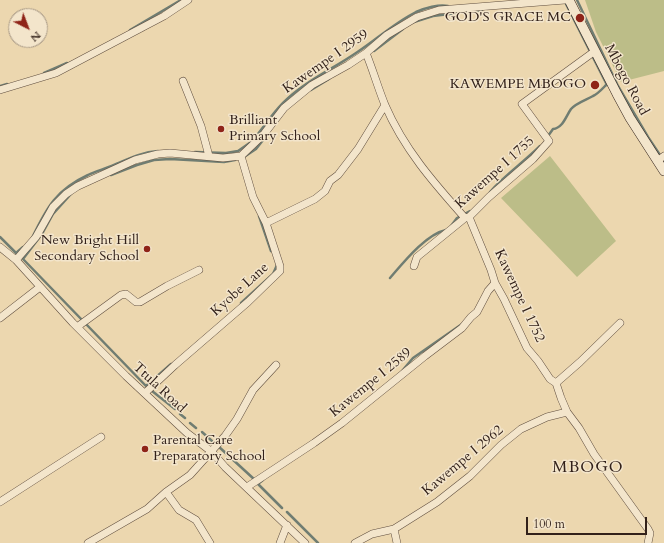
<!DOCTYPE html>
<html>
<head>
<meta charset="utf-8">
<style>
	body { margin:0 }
	#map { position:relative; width:664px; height:543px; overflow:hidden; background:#ecd7af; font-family:Cardo,serif }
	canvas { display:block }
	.north { position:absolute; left:8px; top:8px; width:40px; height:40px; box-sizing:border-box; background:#f3e5cb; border:1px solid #a69784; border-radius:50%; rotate:138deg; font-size:11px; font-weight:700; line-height:16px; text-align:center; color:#32211a }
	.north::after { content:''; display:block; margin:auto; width:14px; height:18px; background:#8f2418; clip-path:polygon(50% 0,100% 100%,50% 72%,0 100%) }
	.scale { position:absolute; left:526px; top:517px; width:121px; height:18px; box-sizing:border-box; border:2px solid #32211a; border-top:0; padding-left:5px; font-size:12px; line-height:14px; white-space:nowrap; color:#32211a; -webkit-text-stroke:3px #f3e5cb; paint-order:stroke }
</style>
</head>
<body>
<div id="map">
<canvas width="664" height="543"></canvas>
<div class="north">N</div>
<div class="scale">100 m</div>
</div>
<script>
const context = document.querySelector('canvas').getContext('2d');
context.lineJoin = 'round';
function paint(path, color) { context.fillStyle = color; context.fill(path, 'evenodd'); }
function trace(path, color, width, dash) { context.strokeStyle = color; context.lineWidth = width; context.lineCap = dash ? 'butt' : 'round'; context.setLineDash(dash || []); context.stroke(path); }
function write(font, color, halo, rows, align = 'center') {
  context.font = font + ' Cardo,serif'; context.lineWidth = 3; context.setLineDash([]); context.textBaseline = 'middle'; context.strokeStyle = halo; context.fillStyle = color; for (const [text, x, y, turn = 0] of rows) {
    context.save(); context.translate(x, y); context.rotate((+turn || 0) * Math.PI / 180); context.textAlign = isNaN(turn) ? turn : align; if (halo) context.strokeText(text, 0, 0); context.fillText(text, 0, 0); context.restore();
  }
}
const green = new Path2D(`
	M585 0H664V71L621 82 596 32Z
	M550 156 616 241 577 277 501 198Z`);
const stream = new Path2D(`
	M577 0 618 86 648 137 664 161
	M565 2 607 85
	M414 22 433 16 482 10
	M130 30 181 0
	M374 51 403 29
	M44 73 67 63
	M0 86 7 84
	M311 90 329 79
	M548 136 553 129C563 128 566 116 571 109 576 103 586 100 593 96 598 94 603 88 607 84
	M254 139C264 127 272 114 283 103 304 82 331 70 356 53 376 40 394 23 416 12 425 8 439 4 448 6
	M195 152 226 153 238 151 251 142
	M244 157 256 149 267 135
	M111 175 137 165 154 160 170 159 224 162 235 160
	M490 192C505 175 524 162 540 146
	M71 194 53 214 42 234 23 259 146 386 171 364
	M259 216 271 251
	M451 226 457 218 470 211
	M0 237 16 253 23 247
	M32 238C47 207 56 190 88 175 96 171 105 169 114 165 128 159 142 152 158 151
	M390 278C403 263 426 234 446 230
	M241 303 273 274 277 265
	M402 371 413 358 462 324
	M152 391 175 409
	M180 414 185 418
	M190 423 196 428
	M202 432 212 441
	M218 446 255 480
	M263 480 258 484 282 508
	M287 512 318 543`);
const street = new Path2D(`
	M366 53C373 70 378 88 385 105 404 149 433 182 465 218
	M183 81 201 126 209 156
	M0 90 56 73 164 16 188 0
	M657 161 664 156
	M469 217 491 270 495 283 504 299 527 348 538 361 550 379 556 383 561 398 567 412 579 428 594 454 648 529 650 533 648 543
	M266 223 315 199 325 191 330 181 338 175 358 149 385 105
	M0 247 16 260 73 323 126 376 187 433 212 452 225 467 305 543
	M16 260 36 237 53 207 66 194 78 186 135 160 158 154 170 153 223 158 241 156 264 134 284 108 312 85 348 65 366 53 387 35 417 17 439 10 565 0
	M414 266 417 257 465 218 469 217 489 197 533 159 549 141 522 104 595 51
	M0 318 40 287
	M77 327 121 295 126 294 136 302H140L167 286 199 270
	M556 383 580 362 620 323
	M145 393 175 365 248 302 280 271V266L266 223 253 197 241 156
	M247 487 314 443 342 423 425 356 462 328 471 317 477 312 488 291 495 283
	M166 492 179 510 196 520 210 543
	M0 502 101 437
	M394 529 397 543
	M88 543 147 509 166 492 190 475 225 436 237 419 253 390 276 365
	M280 543 287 525
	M355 543 372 534 394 529 437 502 470 476 501 445 521 429 547 417 567 412`);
const secondary = new Path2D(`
	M569 0 617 94 630 118 664 171`);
const markers = [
	[580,18,5,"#8f2418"],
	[595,85,5,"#8f2418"],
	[221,129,4,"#8f2418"],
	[147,249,4,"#8f2418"],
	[145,449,4,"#8f2418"]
];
const poiNames = [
	["GOD'S GRACE MC",571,18],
	["KAWEMPE MBOGO",586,85],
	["Brilliant",229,121,"left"],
	["Primary School",229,137,"left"],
	["New Bright Hill",139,241],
	["Secondary School",139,257],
	["Parental Care",153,441,"left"],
	["Preparatory School",153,457,"left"]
];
const streetNames = [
	["Kawempe I 2959",326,62,-35],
	["Mbogo Road",626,80,62],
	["Kawempe I 1755",495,173,-42],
	["Kyobe Lane",240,290,-42],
	["Kawempe I 1752",519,296,65],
	["Kawempe I 2589",371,383,-39],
	["Ttula Road",159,388,43],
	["Kawempe I 2962",463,461,-40]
];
const quarterNames = [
	["MBOGO",588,468]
];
paint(green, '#bcbd88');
trace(stream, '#707d72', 2.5);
trace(street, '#604e3f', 8);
trace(secondary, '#32211a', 10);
trace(street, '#f3e5cb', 7);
trace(secondary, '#f3e5cb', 9);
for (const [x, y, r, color] of markers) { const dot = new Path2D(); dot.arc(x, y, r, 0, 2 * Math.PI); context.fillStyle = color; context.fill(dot); trace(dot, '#f3e5cb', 1.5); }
write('14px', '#32211a', '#f3e5cb', poiNames, 'right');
write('14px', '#32211a', '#f3e5cb', streetNames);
context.letterSpacing = '1px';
write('16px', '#32211a', '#f3e5cb', quarterNames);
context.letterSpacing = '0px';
</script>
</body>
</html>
